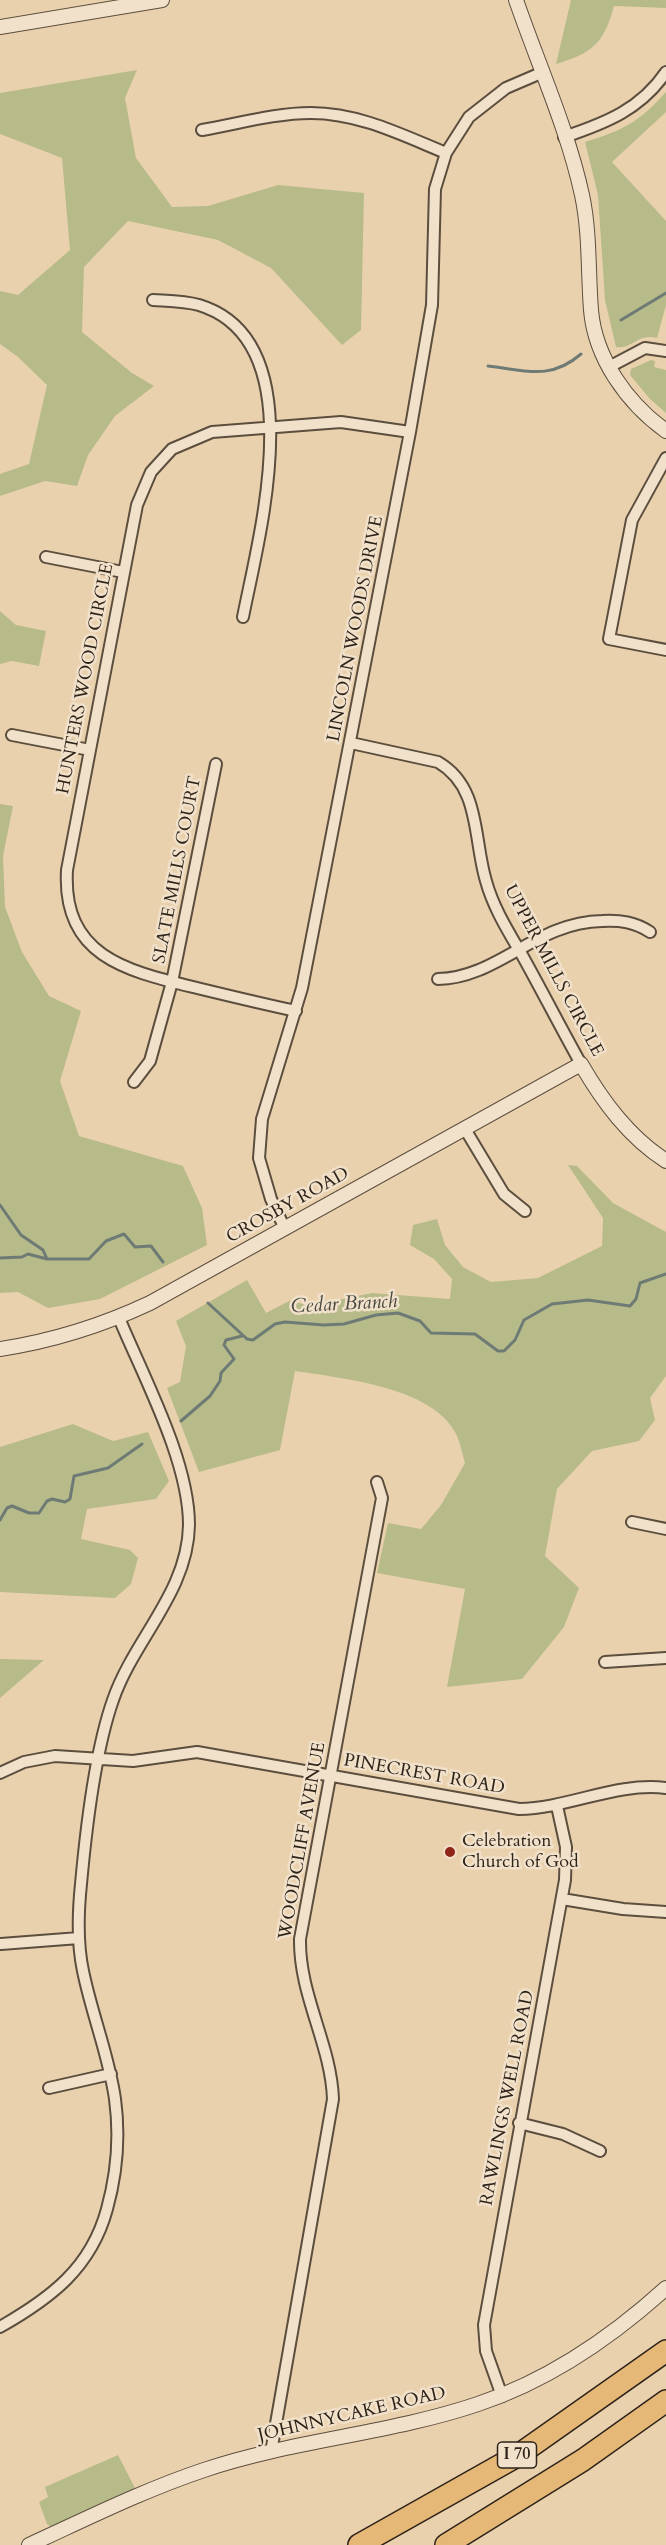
<!DOCTYPE html>
<html>
<head>
<meta charset="utf-8">
<style>
	body { margin:0 }
	canvas { display:block; background:#ead1ae }
</style>
</head>
<body>
<canvas width="666" height="2545"></canvas>
<script>
const context = document.querySelector('canvas').getContext('2d');
context.lineJoin = 'round';
function paint(path, color) { context.fillStyle = color; context.fill(path, 'evenodd'); }
function trace(path, color, width, dash) { context.strokeStyle = color; context.lineWidth = width; context.lineCap = dash ? 'butt' : 'round'; context.setLineDash(dash || []); context.stroke(path); }
function write(font, color, halo, rows, align = 'center') {
  context.font = font + ' Cardo,serif'; context.lineWidth = 5; context.setLineDash([]); context.textBaseline = 'middle'; context.strokeStyle = halo; context.fillStyle = color; for (const [text, x, y, turn = 0] of rows) {
    context.save(); context.translate(x, y); context.rotate((+turn || 0) * Math.PI / 180); context.textAlign = isNaN(turn) ? turn : align; if (halo) context.strokeText(text, 0, 0); context.fillText(text, 0, 0); context.restore();
  }
}
const green = new Path2D(`
	M571 0H666V8L614 6C604 43 593 53 556 64Z
	M137 70 125 98 136 158 172 207 208 206 278 185 364 193 361 330 342 345 271 268 218 240 128 221 84 267 82 332 132 373 154 386 115 416 88 455 77 486 45 481 0 496V474L29 464 47 385 18 357 0 344V291L18 295 70 250 62 158 0 134V93Z
	M666 92V112L612 162 666 221V305L657 338C637 333 632 350 616 347L605 300 598 195 585 142C624 130 639 122 666 92Z
	M651 360 655 361 654 367 666 370V413L650 399 630 375 631 369Z
	M0 611 16 625 46 631 39 666 12 661 0 664Z
	M0 804 13 806 3 856 5 907 22 952 49 996 81 1011 60 1081 79 1136 183 1166 202 1208 207 1245 100 1299 48 1308 18 1292 0 1293Z
	M568 1165 577 1166 613 1203 666 1232V1376L650 1398 655 1420 639 1441 592 1451 557 1489 545 1556 579 1588 564 1627 522 1679 447 1687 465 1589 377 1573 388 1523 421 1529 441 1505 465 1463C462 1453 460 1441 455 1432 431 1387 341 1378 295 1371L280 1450 199 1472 167 1388 180 1382 186 1346 176 1321 247 1280 266 1313 291 1300 308 1306 372 1293 450 1299 452 1279 434 1259 410 1245 413 1225 437 1219 445 1245 463 1267 491 1282 538 1278 602 1246 603 1218Z
	M73 1424 113 1441 148 1432 169 1481 156 1499 87 1509 81 1539 130 1550 138 1558 131 1584 115 1598 0 1592V1447Z
	M0 1659 44 1660 0 1698Z
	M118 2455 136 2490 52 2528 47 2524 39 2502 48 2497 45 2487Z`);
const stream = new Path2D(`
	M621 320 666 293
	M488 366C525 370 550 381 581 354
	M0 1205 21 1235 43 1250 47 1259H89L106 1241 124 1234 135 1247 151 1246 163 1262
	M0 1258 22 1257 28 1254 47 1259
	M208 1303 247 1339 253 1340 275 1324 285 1322 324 1325 344 1324 376 1315 398 1313 420 1321 431 1333 475 1334 498 1351H504L515 1340 524 1320 552 1304 588 1300 630 1306 636 1299 640 1283 666 1274
	M181 1421 210 1396 220 1381 221 1373 234 1359 224 1345 226 1340 242 1336
	M0 1520 7 1508 12 1506 29 1513H39L47 1501 52 1499 65 1502 70 1499 74 1476 108 1468 142 1444`);
const minor = new Path2D(`
	M202 130C237 124 275 113 311 113 359 113 402 135 446 153
	M564 137C606 123 641 109 666 72
	M153 300C168 301 184 301 199 305 314 340 259 535 243 617
	M609 367 645 348 666 351
	M666 458 632 520 609 639 666 650
	M46 557 123 572
	M12 735 90 750
	M351 743 438 762C481 787 473 838 486 881 493 907 508 931 522 955 542 991 561 1028 581 1064
	M438 979C498 978 536 922 602 921 620 920 635 922 650 932
	M296 1011C263 1004 230 996 197 988 127 971 62 957 67 870L137 505 151 472 172 449 212 432 341 422 410 432
	M134 1082 150 1061 172 982 216 764
	M465 1129 504 1194 525 1211
	M285 1229 271 1199 259 1158 262 1119 302 988 410 432 432 305 435 189 446 153 469 117 506 88 541 73
	M632 1522 666 1529
	M605 1662 666 1658
	M0 1773 24 1762 55 1756 133 1761 197 1752 519 1809C570 1808 615 1782 666 1788
	M562 1899 623 1909 666 1912
	M1 1944 79 1938
	M49 2088 111 2074
	M519 2123 563 2134 600 2151
	M0 2327C51 2298 91 2268 107 2209 117 2173 120 2136 115 2099 109 2056 92 2015 83 1971 77 1943 78 1913 81 1884 86 1829 95 1751 113 1700 134 1639 188 1592 189 1525 189 1461 144 1378 119 1318
	M502 2396 486 2351 484 2325 565 1880 566 1847 557 1806
	M271 2452 333 2099C331 2044 299 1995 300 1939L382 1498 377 1482`);
const tertiary = new Path2D(`
	M516 0C538 64 568 130 582 195 590 232 588 272 591 310 595 358 627 403 666 431
	M0 27 162 0
	M0 1349C53 1341 101 1326 150 1303L581 1064C603 1102 629 1137 666 1161
	M29 2545C86 2519 144 2490 204 2470 293 2440 389 2434 478 2404 547 2381 612 2337 666 2288`);
const motorway = new Path2D(`
	M359 2545 517 2456 666 2351
	M446 2545 583 2460 666 2401`);
const markers = [
	[450,1852,6,"#8f2418"]
];
const shields = [
	[517,2455,39]
];
const shieldNames = [
	["I 70",517,2455]
];
const streetNames = [
	["LINCOLN WOODS DRIVE",356,629,-79],
	["HUNTERS WOOD CIRCLE",86,679,-79],
	["SLATE MILLS COURT",178,870,-79],
	["UPPER MILLS CIRCLE",553,971,62],
	["CROSBY ROAD",288,1206,-29],
	["PINECREST ROAD",424,1775,10],
	["WOODCLIFF AVENUE",303,1841,-80],
	["RAWLINGS WELL ROAD",508,2098,-79],
	["JOHNNYCAKE ROAD",352,2415,-13]
];
const poiNames = [
	["Celebration",462,1842],
	["Church of God",462,1863]
];
const waterNames = [
	["Cedar Branch",344,1305,-3]
];
paint(green, '#b7bb8a');
trace(stream, '#6e7b75', 3);
trace(minor, '#5c4e3e', 14);
trace(tertiary, '#5c4e3e', 16);
trace(motorway, '#2d2319', 24);
trace(minor, '#f1e1ca', 10);
trace(tertiary, '#f1e1ca', 14);
trace(motorway, '#e5b877', 21);
for (const [x, y, r, color] of markers) { const dot = new Path2D(); dot.arc(x, y, r, 0, 2 * Math.PI); context.fillStyle = color; context.fill(dot); trace(dot, '#f1e1ca', 2); }
for (const [x, y, w] of shields) { const box = new Path2D(); box.roundRect(x - w / 2, y - 13, w, 26, 4.5); context.fillStyle = '#f1e1ca'; context.fill(box); trace(box, '#2d2319', 1.5); }
write('bold 16px', '#2d2319', null, shieldNames);
write('18px', '#2d2319', '#f1e1ca', streetNames);
write('18px', '#2d2319', '#f1e1ca', poiNames, 'left');
write('italic 20px', '#48483f', '#f1e1ca', waterNames);
</script>
</body>
</html>
